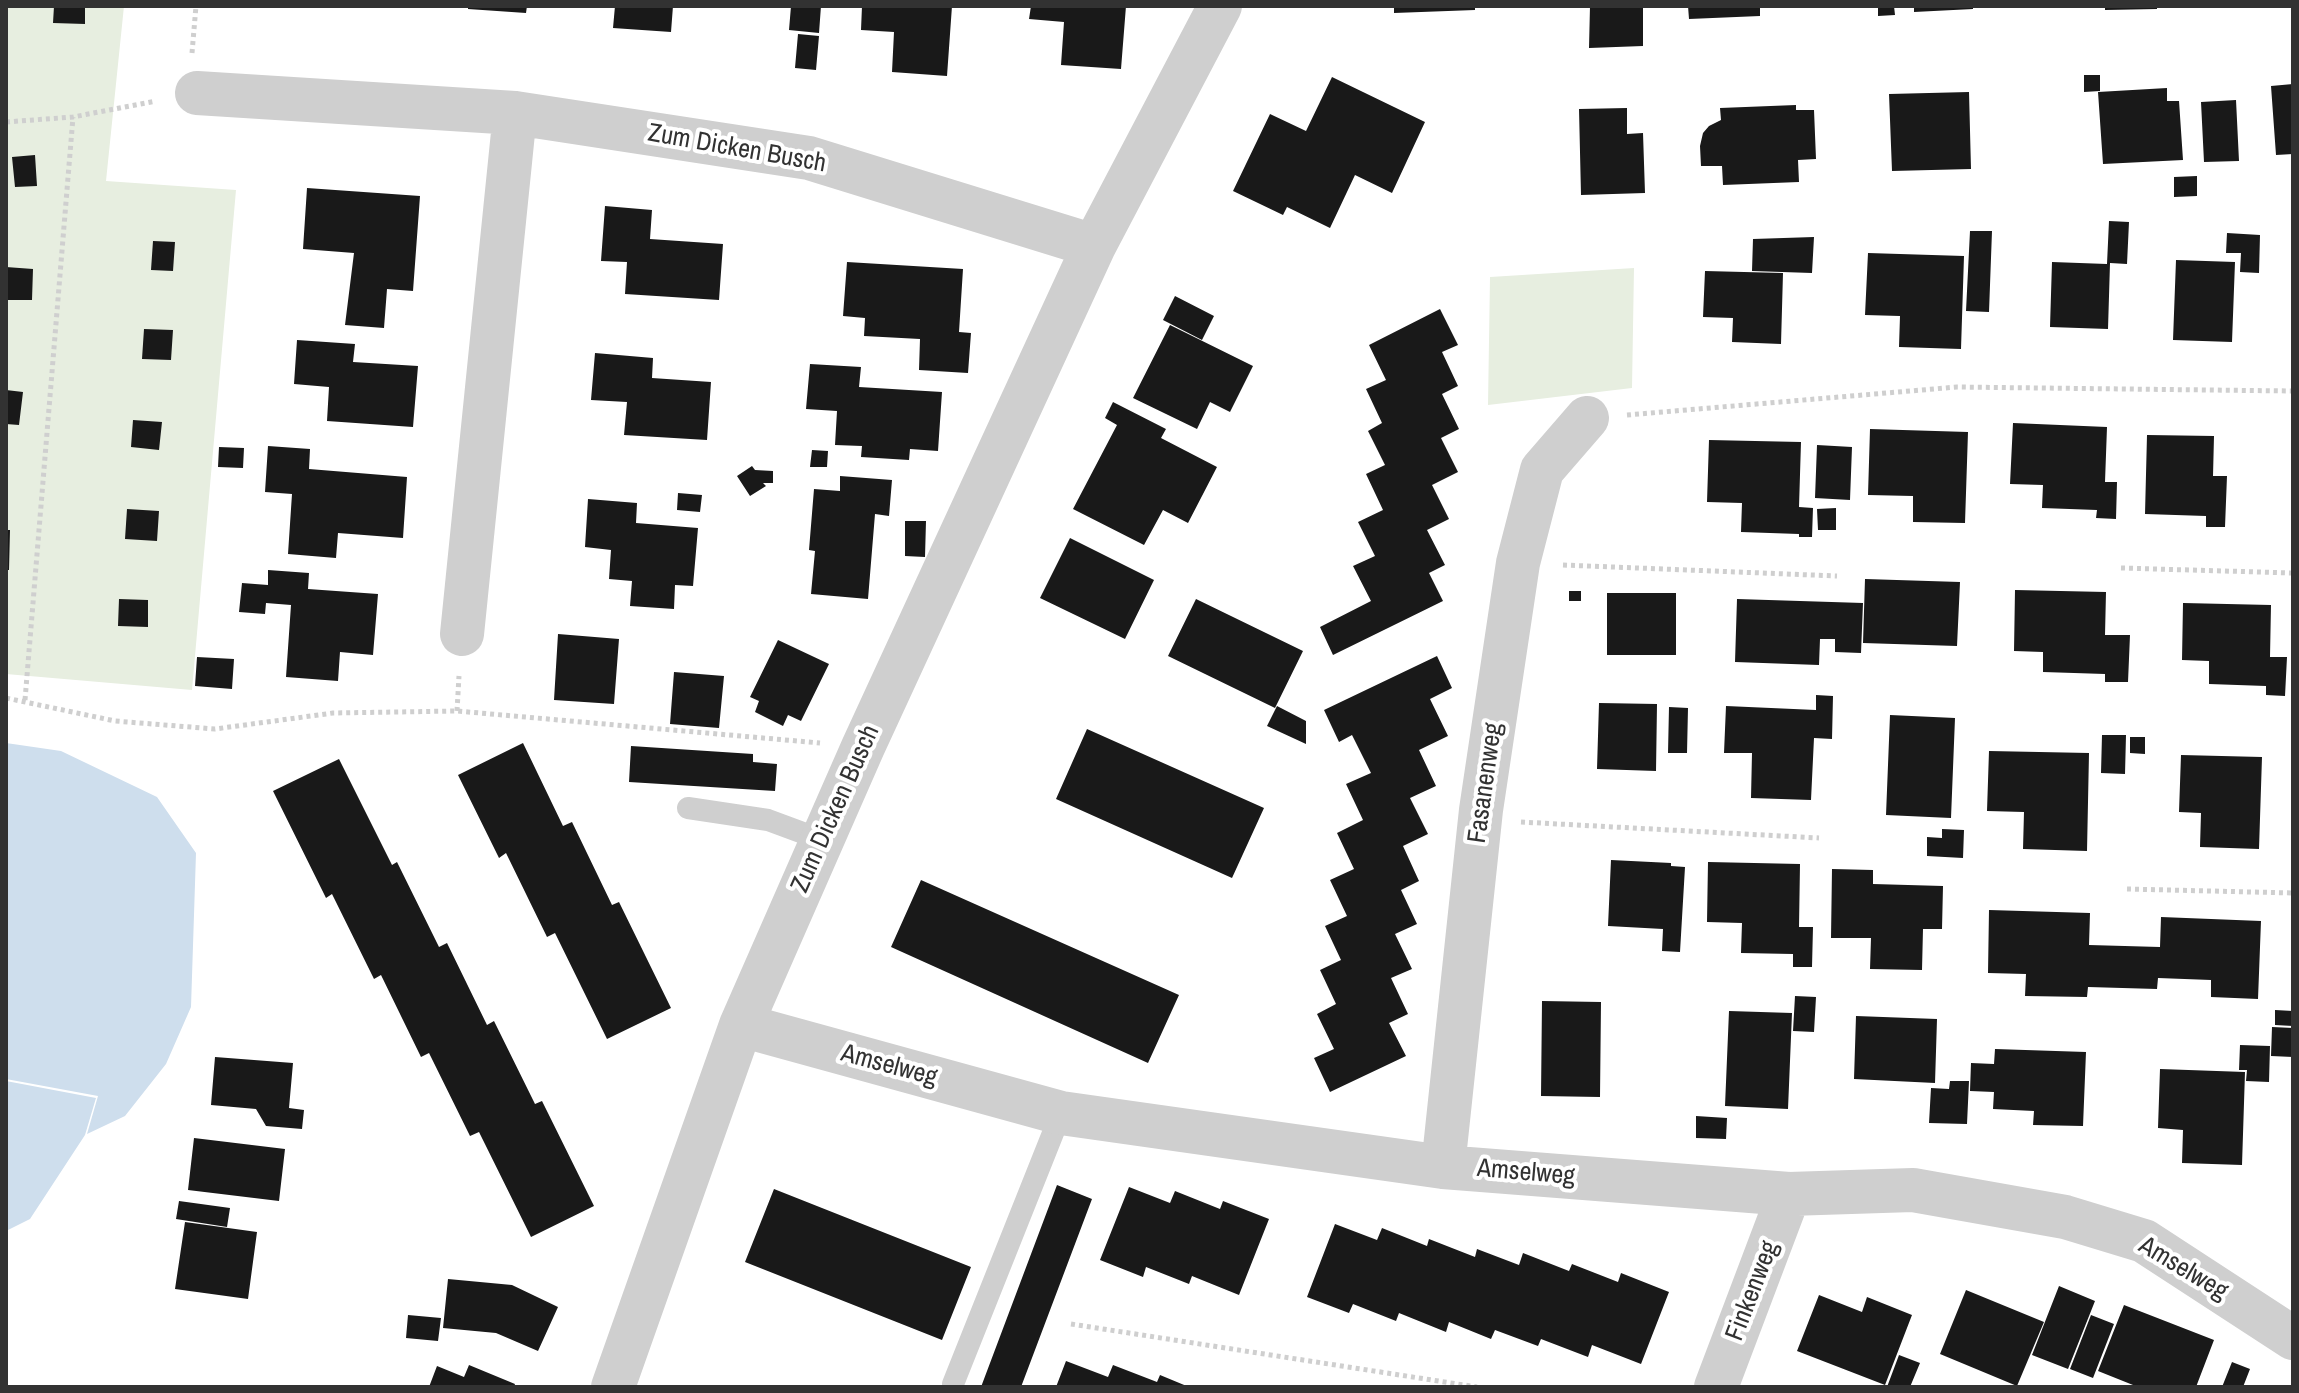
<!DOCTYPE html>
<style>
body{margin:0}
#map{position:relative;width:2299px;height:1393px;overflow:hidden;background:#fff;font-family:"Archivo Narrow",sans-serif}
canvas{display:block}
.frame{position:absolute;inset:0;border:8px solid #323232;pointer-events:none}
</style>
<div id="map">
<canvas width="2299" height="1393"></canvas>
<div class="frame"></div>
</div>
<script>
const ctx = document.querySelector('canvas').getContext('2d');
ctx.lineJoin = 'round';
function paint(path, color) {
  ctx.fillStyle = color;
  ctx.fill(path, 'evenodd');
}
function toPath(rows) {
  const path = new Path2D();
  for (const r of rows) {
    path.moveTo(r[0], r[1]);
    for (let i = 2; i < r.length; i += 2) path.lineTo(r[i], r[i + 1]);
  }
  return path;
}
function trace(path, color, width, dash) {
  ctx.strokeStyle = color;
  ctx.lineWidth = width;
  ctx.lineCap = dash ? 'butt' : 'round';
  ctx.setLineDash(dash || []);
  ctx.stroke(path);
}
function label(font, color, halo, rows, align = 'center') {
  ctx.font = font + ' "Archivo Narrow",sans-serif';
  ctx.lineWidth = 8;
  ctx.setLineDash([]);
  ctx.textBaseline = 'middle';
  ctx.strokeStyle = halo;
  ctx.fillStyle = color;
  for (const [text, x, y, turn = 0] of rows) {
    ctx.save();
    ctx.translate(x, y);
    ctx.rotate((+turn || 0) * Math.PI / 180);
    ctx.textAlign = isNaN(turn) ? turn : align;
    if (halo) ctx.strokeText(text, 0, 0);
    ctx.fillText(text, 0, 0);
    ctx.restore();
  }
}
const green = toPath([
 [6,6,124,6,106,181,236,190,192,690,6,674],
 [1634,268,1632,388,1488,405,1490,277]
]);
const water = toPath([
 [6,743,61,751,157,797,196,853,191,1007,166,1064,125,1116,87,1134,98,1096,6,1079],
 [6,1081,96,1098,85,1135,30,1219,6,1231]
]);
const building = toPath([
 [54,6,85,6,85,24,53,23],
 [468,6,527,6,526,13,468,9],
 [615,6,673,6,671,32,613,28],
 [791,6,821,6,819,33,789,30],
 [862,6,952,6,947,76,892,72,894,32,861,30],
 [1031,6,1126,6,1121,69,1061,65,1064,22,1029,19],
 [1394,6,1475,6,1475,10,1394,13],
 [1590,6,1643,6,1643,46,1589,48],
 [1688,6,1760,6,1760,16,1689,19],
 [1878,6,1894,6,1895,15,1878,16],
 [1914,6,1973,6,1973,9,1914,12],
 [2105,6,2157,6,2157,9,2105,10],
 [798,34,819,36,816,70,795,68],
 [2084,75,2100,75,2100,91,2084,92],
 [1332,77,1425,122,1392,193,1355,175,1330,228,1287,207,1283,215,1233,191,1270,114,1306,131],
 [2293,84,2293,154,2276,155,2271,86],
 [2167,88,2167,101,2179,101,2183,160,2103,164,2098,92],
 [1969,92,1971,169,1892,171,1889,94],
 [2236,100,2239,161,2204,162,2201,102],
 [1796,105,1796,110,1814,110,1816,159,1798,160,1799,182,1723,185,1722,166,1701,166,1700,146,1703,133,1709,126,1721,120,1720,108],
 [1627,108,1627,134,1643,133,1645,193,1581,195,1579,109],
 [35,155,37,186,15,187,12,157],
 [2197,176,2197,196,2174,197,2174,177],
 [307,188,420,196,413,291,387,289,384,328,345,325,354,253,303,249],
 [605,206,652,210,650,239,723,244,719,300,625,294,627,262,601,261],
 [2109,221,2129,222,2127,264,2110,263,2108,329,2050,327,2052,262,2107,264],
 [1970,231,1992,231,1989,312,1966,311],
 [2227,233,2260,235,2259,273,2240,272,2241,253,2226,253],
 [1814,237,1812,273,1752,271,1753,239],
 [153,241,175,242,173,271,151,270],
 [1868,253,1964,256,1961,349,1899,347,1900,316,1865,315],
 [2176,260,2235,262,2232,342,2173,340],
 [847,262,963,269,959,332,971,333,968,373,919,370,920,339,864,336,865,318,843,316],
 [6,267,33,269,32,300,6,300],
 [1705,271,1783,273,1781,344,1732,342,1733,318,1703,317],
 [1175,296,1214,316,1202,340,1163,320],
 [1440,309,1458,345,1442,352,1458,386,1442,394,1459,429,1441,438,1458,472,1432,485,1449,519,1427,530,1445,565,1429,573,1443,601,1333,655,1320,627,1371,601,1353,566,1375,556,1358,522,1383,510,1366,474,1385,465,1368,431,1382,423,1366,389,1386,380,1369,345],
 [1170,325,1253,366,1230,412,1210,402,1197,429,1133,398],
 [144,329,173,330,171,360,142,359],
 [297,340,355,344,353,362,418,366,413,427,327,421,329,387,294,384],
 [595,353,653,358,652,378,711,382,707,440,624,435,627,402,591,400],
 [810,364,861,367,859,387,942,392,938,451,910,449,909,460,861,457,862,446,835,445,837,411,806,409],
 [6,390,23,392,19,425,6,424],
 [1113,402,1166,429,1161,438,1217,467,1188,523,1163,510,1144,545,1073,509,1117,425,1105,418],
 [133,420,162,422,159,450,131,447],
 [2013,423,2107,427,2105,482,2117,482,2116,519,2096,518,2097,510,2042,508,2043,485,2010,484],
 [1870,429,1968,432,1965,523,1913,522,1913,496,1868,495],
 [2147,435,2214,436,2213,476,2227,476,2225,527,2206,527,2206,516,2145,514],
 [1709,440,1801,442,1799,507,1813,508,1812,537,1799,537,1799,534,1741,532,1742,503,1707,502],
 [1817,445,1852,447,1850,500,1815,498],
 [268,446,310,449,309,469,407,477,403,538,338,533,336,558,288,554,292,494,265,492],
 [219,447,244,448,243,468,218,467],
 [812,450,828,451,827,467,810,467],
 [752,466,755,470,773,471,773,483,763,483,766,486,750,496,737,476],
 [840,476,892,480,889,516,875,514,868,599,811,594,815,551,809,550,814,489,840,491],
 [678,493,702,495,700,512,677,510],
 [588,499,637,503,636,523,698,528,693,586,675,585,674,609,630,606,632,581,609,579,611,550,585,547],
 [1836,508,1836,530,1818,530,1817,509],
 [127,509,159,511,157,541,125,539],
 [905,521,926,521,925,557,905,556],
 [6,530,10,530,9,570,6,570],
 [1070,538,1154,580,1125,639,1040,598],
 [268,570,309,573,308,589,378,594,373,655,340,652,338,681,286,677,291,605,266,603,265,614,239,612,242,583,268,585],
 [1865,579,1960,582,1957,646,1863,643],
 [2015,590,2106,592,2105,635,2130,635,2128,682,2105,682,2105,674,2043,672,2043,652,2014,651],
 [1569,591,1581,591,1581,601,1569,601],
 [1607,593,1676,593,1676,655,1607,655],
 [119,599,148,600,148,627,118,626],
 [1196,599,1303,651,1275,708,1168,656],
 [1737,599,1863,603,1861,653,1835,652,1835,639,1820,639,1819,665,1735,662],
 [2183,603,2271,605,2270,657,2287,657,2285,696,2266,695,2266,686,2209,684,2209,661,2182,660],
 [558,634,619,639,614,704,554,700],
 [778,640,829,664,801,721,788,715,783,726,755,712,759,701,750,697],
 [1437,656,1452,688,1430,699,1448,736,1419,750,1436,786,1410,798,1428,834,1403,846,1419,881,1401,890,1417,924,1395,934,1412,969,1391,978,1408,1014,1389,1023,1406,1056,1330,1092,1314,1058,1334,1049,1317,1014,1336,1004,1320,970,1341,960,1325,926,1347,916,1330,880,1354,869,1337,833,1363,820,1346,784,1371,773,1352,735,1339,742,1324,710],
 [197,657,234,659,232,689,195,686],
 [674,672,724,676,719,728,670,724],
 [1816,695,1833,696,1832,739,1814,738,1811,800,1751,798,1752,753,1724,753,1726,706,1816,710],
 [1599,703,1657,704,1656,771,1597,769],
 [1277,706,1306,721,1306,744,1267,726],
 [1669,707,1688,708,1687,753,1668,753],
 [1890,715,1955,718,1951,818,1886,815],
 [1087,729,1264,808,1232,878,1056,799],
 [2102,735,2126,735,2125,774,2101,773],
 [2130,737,2145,737,2145,754,2130,753],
 [523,743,563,826,572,822,612,905,619,902,671,1008,607,1039,555,933,547,937,506,853,499,858,458,775],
 [631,746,753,754,753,762,777,764,775,791,629,782],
 [1989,751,2089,753,2087,851,2023,849,2024,812,1987,811],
 [2181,755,2262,757,2259,849,2200,847,2201,813,2179,812],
 [339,759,392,865,397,862,439,947,447,943,487,1025,494,1021,535,1104,542,1101,594,1206,531,1237,479,1132,470,1136,429,1053,421,1057,381,975,374,979,332,894,326,898,273,791],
 [1942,829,1964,830,1963,858,1927,856,1927,837,1942,838],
 [1611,860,1671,863,1671,866,1685,867,1680,952,1662,951,1663,929,1608,926],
 [1708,862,1800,864,1799,927,1813,927,1812,967,1793,967,1793,954,1741,953,1742,923,1707,922],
 [1832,869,1873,870,1873,884,1943,886,1942,929,1923,929,1922,970,1870,969,1871,938,1831,938],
 [921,880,1179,995,1148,1063,891,947],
 [1989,910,2090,913,2089,945,2160,947,2161,917,2261,921,2258,999,2211,997,2211,980,2158,978,2157,989,2088,987,2087,997,2025,996,2026,974,1988,973],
 [1795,996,1816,997,1814,1032,1793,1031],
 [1542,1001,1601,1002,1600,1097,1541,1096],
 [2275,1010,2293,1011,2293,1026,2275,1025],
 [1729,1011,1792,1013,1788,1109,1725,1106],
 [1856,1016,1937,1019,1935,1083,1854,1079],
 [2272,1027,2293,1028,2293,1057,2271,1056],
 [2240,1045,2270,1046,2269,1082,2246,1081,2247,1070,2239,1070],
 [1995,1049,2086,1052,2083,1126,2033,1125,2034,1111,1993,1109,1994,1092,1970,1091,1971,1063,1994,1064],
 [215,1057,293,1063,289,1108,304,1110,302,1129,266,1126,256,1109,211,1105],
 [2160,1069,2245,1072,2242,1165,2182,1163,2183,1130,2158,1128],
 [1950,1081,1969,1081,1967,1124,1929,1123,1931,1088,1949,1089],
 [1696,1116,1727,1118,1726,1139,1696,1138],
 [194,1138,285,1149,279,1201,188,1190],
 [1057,1185,1092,1199,1021,1387,981,1387],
 [1129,1187,1170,1203,1175,1191,1220,1209,1223,1201,1269,1219,1239,1295,1192,1276,1189,1284,1146,1267,1143,1277,1100,1260],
 [774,1189,971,1267,942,1340,745,1262],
 [179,1201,230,1208,227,1227,176,1219],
 [185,1222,257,1232,248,1299,175,1289],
 [1335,1224,1377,1240,1382,1228,1427,1246,1429,1239,1475,1257,1477,1249,1519,1265,1523,1253,1569,1271,1572,1264,1618,1282,1621,1273,1669,1292,1641,1364,1592,1345,1588,1357,1541,1339,1538,1346,1495,1330,1491,1339,1449,1322,1446,1332,1399,1313,1396,1321,1353,1304,1349,1313,1307,1297],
 [448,1279,512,1285,558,1307,538,1351,496,1333,443,1328],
 [2059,1286,2095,1301,2068,1369,2032,1355],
 [1966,1290,2044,1322,2017,1386,1940,1354],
 [1819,1295,1862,1312,1867,1297,1912,1315,1885,1385,1797,1351],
 [2124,1305,2214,1340,2196,1387,2138,1387,2098,1371],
 [408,1315,441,1318,438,1341,406,1338],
 [2091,1315,2114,1324,2093,1378,2070,1369],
 [1899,1355,1920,1363,1910,1387,1887,1387],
 [1066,1361,1108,1377,1113,1365,1157,1382,1160,1375,1189,1387,1056,1387],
 [2232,1362,2250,1369,2243,1387,2222,1387],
 [469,1365,515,1384,514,1387,429,1387,437,1366,464,1377]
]);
const path = toPath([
 [192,53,196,6],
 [6,122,73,117,156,101],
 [1627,415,1957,387,2293,391],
 [1563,565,1837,576],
 [2121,568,2293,573],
 [6,698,115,721,215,729,333,713,457,711,820,743],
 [25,700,73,117],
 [457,711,459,676],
 [1521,822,1819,838],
 [2127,889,2293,893],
 [1071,1324,1477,1387]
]);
const service = toPath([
 [688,808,768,820,822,840],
 [953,1384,1061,1113]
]);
const minor = toPath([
 [197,93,515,113,809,158,1094,246],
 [462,634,515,113],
 [741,1025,1061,1113,1443,1167,1789,1194,1913,1190,2065,1217,2144,1241,2293,1338],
 [1443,1167,1481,810,1518,563,1542,470,1587,418],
 [613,1387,741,1025,863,747,1094,246,1220,6],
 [1716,1387,1789,1194]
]);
const streetNames = [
 ["Zum Dicken Busch",737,149,10],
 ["Fasanenweg",1486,783,-82],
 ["Zum Dicken Busch",836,809,-66],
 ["Amselweg",889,1066,15],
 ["Amselweg",1526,1173,5],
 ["Amselweg",2183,1269,31],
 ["Finkenweg",1753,1291,-69]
];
paint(green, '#e7eee0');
paint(water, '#cedeed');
paint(building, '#191919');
trace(path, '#cfcfcf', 5, [4, 4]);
trace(service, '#cfcfcf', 22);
trace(minor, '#cfcfcf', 44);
label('26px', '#323232', '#fff', streetNames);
</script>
